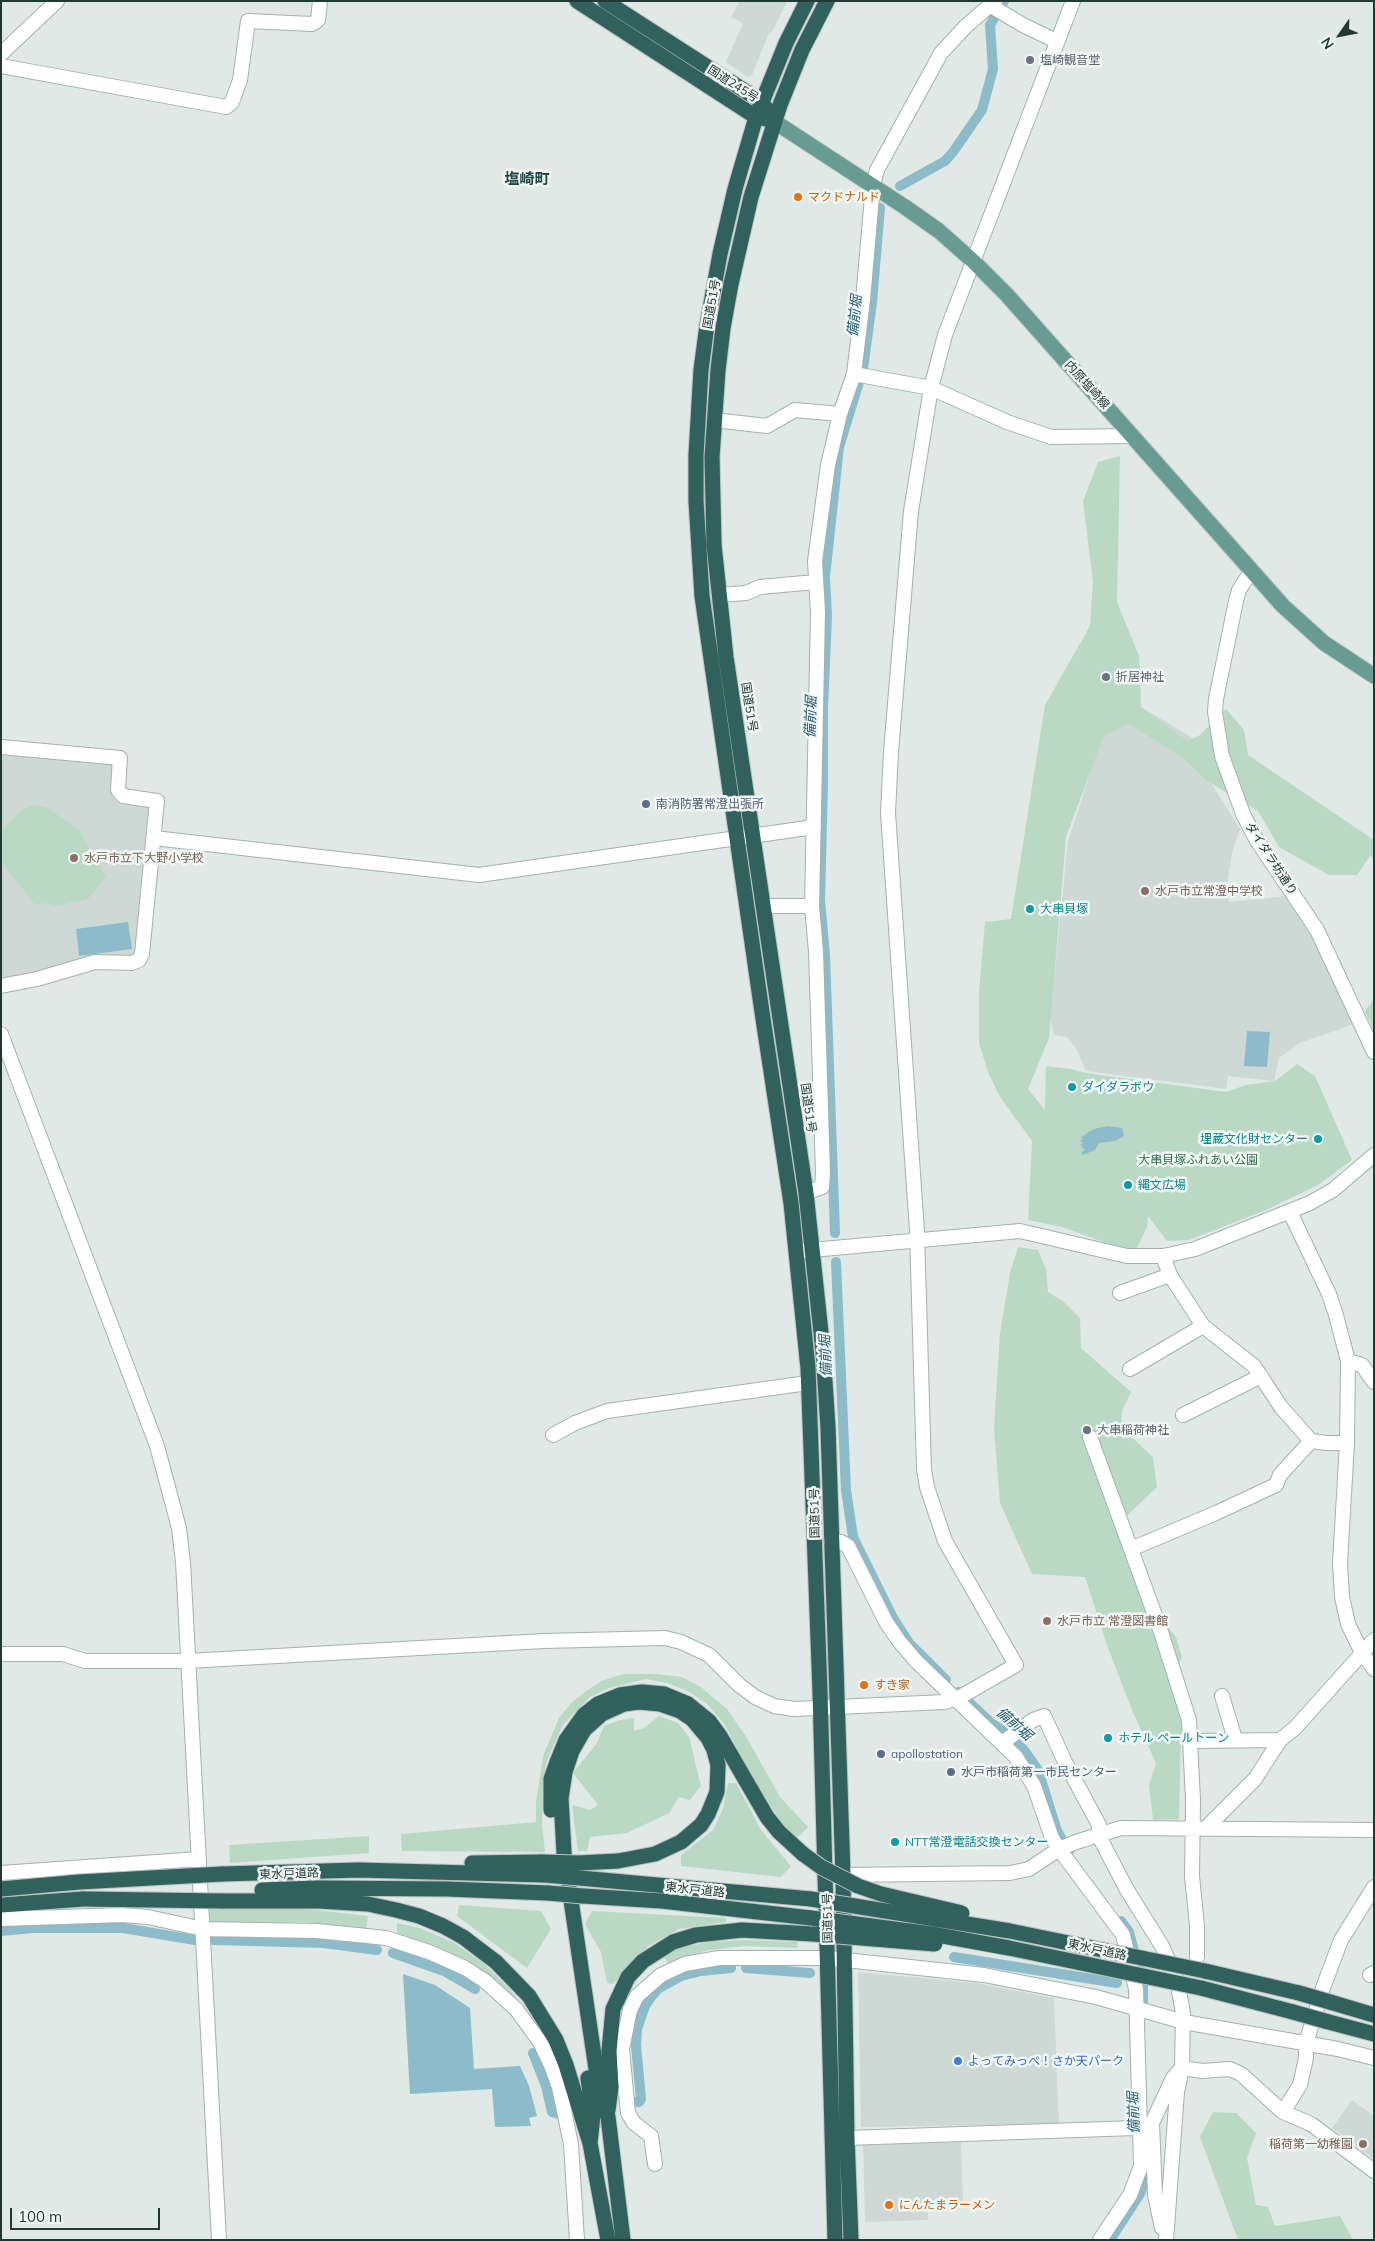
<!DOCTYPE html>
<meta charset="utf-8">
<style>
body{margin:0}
#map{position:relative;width:1375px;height:2241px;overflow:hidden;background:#e0e9e6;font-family:Mulish,sans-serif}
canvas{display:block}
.frame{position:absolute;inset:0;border:2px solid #223834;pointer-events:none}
.north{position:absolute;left:1315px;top:10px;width:50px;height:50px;-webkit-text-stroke:4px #f0f6f4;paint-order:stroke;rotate:237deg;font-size:14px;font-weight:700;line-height:20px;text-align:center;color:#223834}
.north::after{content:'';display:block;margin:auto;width:18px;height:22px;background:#223834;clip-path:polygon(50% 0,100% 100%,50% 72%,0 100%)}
.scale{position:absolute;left:10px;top:2208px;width:150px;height:22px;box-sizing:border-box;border:2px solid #223834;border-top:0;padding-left:6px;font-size:15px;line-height:18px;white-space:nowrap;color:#223834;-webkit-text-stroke:4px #f0f6f4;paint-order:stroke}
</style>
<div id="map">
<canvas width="1375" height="2241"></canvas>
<div class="frame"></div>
<div class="north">N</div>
<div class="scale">100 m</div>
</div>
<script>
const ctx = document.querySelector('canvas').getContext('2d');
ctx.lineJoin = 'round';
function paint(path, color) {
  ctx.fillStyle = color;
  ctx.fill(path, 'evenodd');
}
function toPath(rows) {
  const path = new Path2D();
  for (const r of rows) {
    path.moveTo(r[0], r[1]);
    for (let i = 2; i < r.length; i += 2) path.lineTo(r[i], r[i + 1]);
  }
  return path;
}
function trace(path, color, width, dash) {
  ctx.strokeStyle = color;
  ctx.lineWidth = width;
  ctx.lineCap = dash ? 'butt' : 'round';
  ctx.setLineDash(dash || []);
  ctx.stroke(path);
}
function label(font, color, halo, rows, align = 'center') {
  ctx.font = font + ' Mulish,"Noto Sans JP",sans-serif';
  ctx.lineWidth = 5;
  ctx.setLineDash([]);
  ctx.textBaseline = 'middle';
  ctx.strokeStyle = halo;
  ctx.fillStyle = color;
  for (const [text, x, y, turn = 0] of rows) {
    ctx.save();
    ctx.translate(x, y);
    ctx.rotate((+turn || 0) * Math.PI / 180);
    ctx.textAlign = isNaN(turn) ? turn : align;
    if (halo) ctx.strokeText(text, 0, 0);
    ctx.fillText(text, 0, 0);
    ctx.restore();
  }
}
const built = toPath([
 [740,1,787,1,772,32,769,33,752,75,748,77,726,62,743,23,731,17],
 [1128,699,1191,737,1208,778,1240,829,1232,853,1227,885,1229,902,1289,896,1302,915,1357,1023,1300,1043,1279,1058,1274,1081,1228,1076,1226,1089,1086,1071,1076,1048,1067,1037,1054,1035,1050,1018,1068,841,1099,746,1113,718],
 [1,750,114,761,114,793,151,805,138,955,9,979,1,979],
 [858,1972,976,1983,1054,1998,1059,2124,861,2127],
 [1352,2100,1374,2116,1374,2159,1332,2128],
 [961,2139,963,2206,928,2206,928,2220,865,2222,863,2142]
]);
const green = toPath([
 [1120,456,1117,602,1139,656,1141,707,1188,741,1200,735,1226,709,1244,730,1248,755,1374,840,1374,858,1370,856,1357,875,1329,875,1279,847,1258,811,1207,781,1182,757,1129,724,1104,736,1066,837,1049,1038,1028,1089,1045,1110,1046,1066,1071,1069,1086,1073,1226,1092,1246,1085,1275,1081,1297,1064,1315,1076,1352,1160,1318,1185,1266,1210,1189,1240,1167,1241,1148,1216,1147,1227,1136,1250,1109,1244,1062,1227,1028,1220,1032,1141,1000,1097,988,1072,979,1043,979,992,985,922,1011,919,1045,705,1090,626,1093,582,1083,501,1098,462],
 [34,805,48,808,79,830,106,877,88,899,57,906,47,903,35,905,1,861,1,834,11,820,24,809],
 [1374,999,1374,1032,1365,1011],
 [1018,1247,1038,1250,1046,1269,1048,1292,1064,1302,1080,1318,1081,1348,1131,1392,1122,1411,1121,1427,1153,1457,1157,1487,1116,1526,1141,1592,1176,1637,1182,1657,1170,1680,1196,1714,1181,1734,1179,1819,1153,1820,1149,1785,1156,1763,1132,1710,1108,1648,1085,1577,1032,1574,1000,1503,994,1429,1000,1333,1010,1273],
 [624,1674,657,1674,682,1677,701,1687,727,1709,747,1738,780,1797,808,1827,797,1838,784,1826,753,1779,725,1725,707,1704,688,1691,667,1683,646,1679,609,1688,590,1697,563,1725,547,1760,543,1779,542,1826,545,1852,402,1851,401,1834,536,1822,536,1802,543,1756,559,1718,572,1702,588,1690,601,1681],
 [659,1716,678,1723,689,1737,701,1786,690,1800,679,1797,669,1813,627,1833,590,1837,587,1851,578,1851,572,1805,590,1810,598,1805,573,1773,597,1743,604,1726,620,1720,634,1718,634,1731,644,1728],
 [728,1783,736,1783,761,1830,791,1866,781,1877,681,1866,681,1855,713,1830,723,1809],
 [369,1836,369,1853,230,1863,229,1845],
 [459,1905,541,1911,551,1929,527,1968,457,1916],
 [209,1909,307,1909,368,1916,366,1929,306,1922,211,1924],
 [592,1911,726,1918,726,1922,679,1929,648,1946,613,1984,607,1983,601,1952,585,1924],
 [397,1923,420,1928,454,1943,482,1962,508,1987,528,2013,526,2014,472,1965,441,1949,397,1935],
 [747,1940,798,1942,797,1948,744,1946,709,1950,683,1957,668,1965,664,1956,679,1948,709,1942],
 [1213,2112,1236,2113,1256,2133,1247,2158,1256,2205,1268,2207,1275,2226,1340,2216,1353,2240,1238,2240,1200,2137]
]);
const water = toPath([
 [128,922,132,949,79,956,76,929],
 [1247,1031,1270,1032,1267,1067,1244,1066],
 [1108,1126,1122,1128,1124,1136,1115,1141,1099,1143,1095,1150,1083,1155,1081,1153,1085,1149,1081,1148,1084,1146,1080,1146,1083,1143,1080,1141,1083,1139,1081,1137,1094,1129],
 [403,1974,435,1985,470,2008,474,2069,520,2066,529,2086,537,2116,529,2118,531,2126,495,2127,492,2089,410,2094]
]);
const canal = toPath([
 [900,186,945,161,953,152,982,110,993,69,990,25,1004,1],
 [835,1233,825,955,820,900,823,783,823,708,827,616,825,577,839,447,863,369,872,302,880,208],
 [836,1262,846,1490,853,1537,893,1618,909,1643,946,1680],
 [958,1692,991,1723,1006,1732,1023,1749,1038,1770,1057,1831,1069,1851],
 [1121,1921,1129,1932,1143,1984,1143,2002],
 [1,1931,33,1928,123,1928,195,1940],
 [214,1940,324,1943,377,1950],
 [393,1953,444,1971,475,1989],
 [954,1957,1117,1983],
 [746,1968,810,1973],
 [533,2053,546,2086,552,2112,559,2114],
 [635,2102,639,2102,641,2099,636,2045,637,2029,645,2006,651,1997,659,1988,681,1976,701,1971,731,1968],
 [1110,2240,1140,2194,1150,2162]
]);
const minor = toPath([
 [991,6,1023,25,1056,41],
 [1,54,57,1],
 [1,66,226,107,232,102,240,80,248,21,312,24,318,20,320,1],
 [854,374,931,388,1007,422,1051,437,1133,436],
 [714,420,767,426,795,410,840,414],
 [1252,570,1239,590,1236,601,1216,699,1215,712,1222,756,1243,814,1256,839,1317,930,1374,1052],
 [719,595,746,593,760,587,816,582],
 [1,747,120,758,118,790,123,796,157,801,142,954,139,960,132,963,95,962,37,979,1,986],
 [154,838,479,875,814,827],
 [764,906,812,906],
 [1,1034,157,1446,179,1528,183,1562,219,2240],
 [806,1193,822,1187,823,1172,816,952,812,906,818,612,815,561,828,465,840,414,854,374,863,300,873,185,877,170,941,53,966,26,995,1],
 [1290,1212,1329,1294,1336,1315,1348,1361,1347,1443,1340,1563,1342,1597,1348,1624,1362,1653,1374,1669],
 [801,1251,1020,1231,1127,1256,1163,1256,1195,1249,1310,1203,1333,1190,1374,1155],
 [1163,1256,1170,1275,1203,1326,1254,1366,1281,1407,1311,1441,1327,1443,1347,1443],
 [1120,1293,1170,1275],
 [1348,1361,1362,1365,1374,1382],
 [1130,1369,1203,1326],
 [1183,1415,1261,1376],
 [553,1435,575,1423,607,1411,808,1383],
 [1090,1437,1160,1629,1189,1720,1193,1800,1192,1876,1197,1926,1197,1957],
 [831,1541,841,1542,848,1546,886,1622,899,1641,916,1661,1016,1757,1034,1786,1052,1838,1059,1849,1123,1935,1136,1989,1141,2166,1130,2195,1100,2240],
 [1131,1549,1216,1513,1276,1485,1280,1475,1311,1441],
 [1,1654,63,1654,85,1661,188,1661,544,1641,665,1638,681,1642,709,1655,739,1685,755,1697,774,1706,794,1709,945,1702,960,1697,1016,1665,945,1541,927,1487,924,1470,917,1231,888,813,891,752,911,511,931,388,945,335,1073,1],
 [1222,1696,1235,1739],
 [1191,1741,1280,1740],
 [1002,1743,1033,1720,1044,1716,1065,1762,1099,1825,1099,1835,1102,1842,1127,1890,1162,1946,1177,1980,1183,2013,1182,2068,1177,2092,1166,2240],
 [1205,1829,1255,1779,1280,1740,1295,1728,1374,1640],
 [1,1873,199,1859],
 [843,1875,1010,1873,1029,1869,1059,1849,1076,1842,1121,1828,1374,1830],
 [1,1919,123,1915,148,1917,203,1929,317,1931,367,1936,386,1938,429,1952,465,1968,485,1981,516,2009,540,2042,551,2065,559,2087,571,2144,577,2240],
 [1370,1975,1374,1973],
 [1182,2068,1202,2071,1230,2069,1241,2074,1283,2112,1311,2124,1374,2171],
 [1283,2112,1300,2085,1306,2058,1306,2043,1324,1985,1341,1940,1374,1887],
 [847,2138,1135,2128,1152,2123],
 [655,2164,651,2136,634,2123,628,2113,622,2049,630,2010,637,1996,661,1975,685,1964,719,1958,827,1958,984,1975,1096,1997,1184,2022,1338,2049,1374,2058],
 [1162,2228,1155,2195,1152,2123,1173,2078,1178,2072]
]);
const major = toPath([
 [775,122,905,207,939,231,974,262,1007,295,1283,606,1324,643,1374,676]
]);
const highway = toPath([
 [577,1,756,117,766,119],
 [605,1,762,102,767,110],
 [807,1,786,43,756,117,735,189,720,254,707,325,701,370,696,455,696,501,702,596,762,1012,791,1203,808,1368,820,1692,835,2240],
 [827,1,802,50,780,105,751,197,731,284,723,328,718,370,712,457,714,545,726,657,806,1193,823,1351,828,1428,843,1875,847,2138,851,2240],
 [551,1810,551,1779,557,1762,566,1740,584,1715,598,1704,620,1695,642,1692,664,1694,688,1704,709,1721,720,1736,767,1817,779,1832,803,1854],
 [472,1863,542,1862],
 [578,1863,618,1861,655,1854,681,1842,701,1825,708,1814,717,1792,718,1765,714,1750,708,1738,692,1719,680,1711,660,1704,639,1702,624,1704,602,1714,584,1730,572,1751,565,1772,561,1798,564,1853,599,2089,608,2117,623,2240],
 [222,1874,358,1870,545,1875],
 [580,1878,811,1899],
 [262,1890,317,1888,447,1889,548,1893],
 [583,1896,662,1901,811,1918],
 [222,1901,319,1901,368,1904,396,1910,419,1916,443,1926,463,1937,496,1962,529,1996,556,2040,566,2065,590,2143,608,2240],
 [1,1905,83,1899],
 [1205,1971,1299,1993],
 [1201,1988,1293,2012],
 [1330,2002,1374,2015],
 [1325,2021,1374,2034],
 [588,2078,593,2115,590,2143],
 [608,2110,611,2087,609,2051,613,2009,628,1977,643,1961,673,1942,696,1935,742,1930,813,1934]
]);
const highwayBridge = toPath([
 [803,1854,821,1867,858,1886,881,1894,962,1913],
 [542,1862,578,1863],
 [545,1875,580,1878],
 [1,1889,79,1882,222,1874],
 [548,1893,583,1896],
 [83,1899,222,1901],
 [811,1899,1010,1931,1205,1971],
 [811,1918,932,1934,1009,1948,1201,1988],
 [813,1934,935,1944],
 [1299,1993,1330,2002],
 [1293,2012,1325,2021]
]);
const markers = [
 [1030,60,5,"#6b7280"],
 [798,197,5,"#e8710a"],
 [1106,677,5,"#6b7280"],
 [646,804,5,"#5c6f8a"],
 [74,858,5,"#8d6e63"],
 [1145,891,5,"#8d6e63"],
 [1030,909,5,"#0f9aa8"],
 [1072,1087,5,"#0f9aa8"],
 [1318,1139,5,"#0f9aa8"],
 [1128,1185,5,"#0f9aa8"],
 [1087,1430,5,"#6b7280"],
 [1047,1621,5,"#8d6e63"],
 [864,1685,5,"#e8710a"],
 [1108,1738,5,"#0f9aa8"],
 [881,1754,5,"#5c6f8a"],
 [951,1772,5,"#5c6f8a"],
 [895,1842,5,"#0f9aa8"],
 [958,2061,5,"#3f7fe0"],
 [1363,2144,5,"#8d6e63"],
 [889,2205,5,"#e8710a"]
];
const worshipNames = [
 ["塩崎観音堂",1040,60],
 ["折居神社",1116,677],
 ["大串稲荷神社",1097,1430]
];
const streetNames = [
 ["国道245号",733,84,32],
 ["国道51号",712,304,-80],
 ["内原塩崎線",1087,385,48],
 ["国道51号",749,707,81],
 ["ダイダラ坊通り",1271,859,57],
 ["国道51号",808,1108,82],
 ["国道51号",815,1513,-91],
 ["東水戸道路",289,1874,-2],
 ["東水戸道路",695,1890,6],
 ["国道51号",828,1918,-91],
 ["東水戸道路",1097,1950,12]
];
const foodNames = [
 ["マクドナルド",808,197],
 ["すき家",874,1685],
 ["にんたまラーメン",899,2205]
];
const serviceNames = [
 ["南消防署常澄出張所",656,804],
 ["apollostation",891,1754],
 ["水戸市稲荷第一市民センター",961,1772]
];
const educationNames = [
 ["水戸市立下大野小学校",84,858],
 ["水戸市立常澄中学校",1155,891],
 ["水戸市立 常澄図書館",1057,1621],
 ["稲荷第一幼稚園",1353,2144,"right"]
];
const cultureNames = [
 ["大串貝塚",1040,909],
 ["ダイダラボウ",1082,1087],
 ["埋蔵文化財センター",1308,1139,"right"],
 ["縄文広場",1138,1185],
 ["ホテル ペールトーン",1118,1738],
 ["NTT常澄電話交換センター",905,1842]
];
const parkNames = [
 ["大串貝塚ふれあい公園",1198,1160]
];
const shopNames = [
 ["よってみっぺ！さか天パーク",968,2061]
];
const waterNames = [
 ["備前堀",855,316,-84],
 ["備前堀",811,717,-88],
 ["備前堀",826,1356,-92],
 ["備前堀",1014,1724,41],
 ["備前堀",1134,2113,-92]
];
const quarterNames = [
 ["塩崎町",527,179]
];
paint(built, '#ced9d5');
paint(green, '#bad9c5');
paint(water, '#8cbbca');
trace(canal, '#8cbbca', 10);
trace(minor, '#a3b0ad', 16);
trace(major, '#bdc3c2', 17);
trace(highway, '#bdc3c2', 17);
trace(minor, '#fff', 14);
trace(major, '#689b92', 15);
trace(highway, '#31615c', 15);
trace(highwayBridge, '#bdc3c2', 17, []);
trace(highwayBridge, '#31615c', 15);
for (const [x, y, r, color] of markers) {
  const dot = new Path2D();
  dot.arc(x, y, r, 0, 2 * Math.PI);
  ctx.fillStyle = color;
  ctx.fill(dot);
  trace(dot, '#f0f6f4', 2);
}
label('12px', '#5b616d', '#f0f6f4', worshipNames, 'left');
label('12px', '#223834', '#f0f6f4', streetNames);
label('12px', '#c56008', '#f0f6f4', foodNames, 'left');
label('12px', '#4e5e75', '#f0f6f4', serviceNames, 'left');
label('12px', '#785e54', '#f0f6f4', educationNames, 'left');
label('12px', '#0d838f', '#f0f6f4', cultureNames, 'left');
label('12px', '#306b4c', '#f0f6f4', parkNames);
label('12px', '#366cbe', '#f0f6f4', shopNames, 'left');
label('italic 14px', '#225a6e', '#f0f6f4', waterNames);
label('bold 15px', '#204842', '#f0f6f4', quarterNames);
</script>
